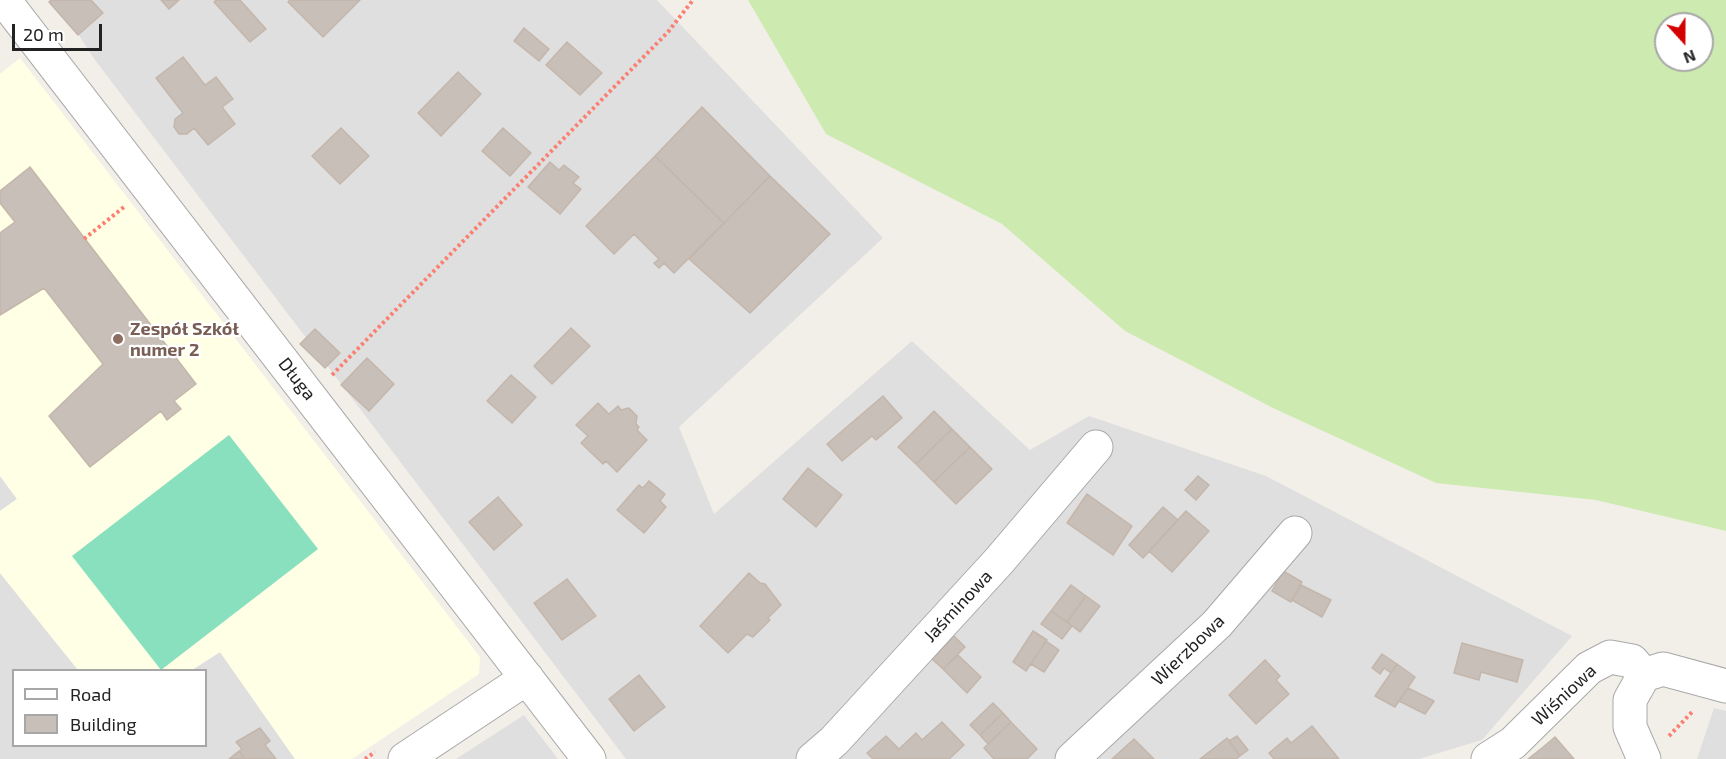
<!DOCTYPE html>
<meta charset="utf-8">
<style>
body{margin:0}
#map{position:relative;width:1726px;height:759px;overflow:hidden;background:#f2efe9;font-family:"Exo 2",sans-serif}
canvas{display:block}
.legend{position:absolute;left:12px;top:669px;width:195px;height:78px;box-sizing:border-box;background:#fff;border:2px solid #a7a7a7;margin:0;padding:8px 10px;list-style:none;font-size:18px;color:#222}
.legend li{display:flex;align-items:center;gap:12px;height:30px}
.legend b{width:30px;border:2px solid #a7a7a7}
.north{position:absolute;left:1654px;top:12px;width:60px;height:60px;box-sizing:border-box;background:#fff;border:2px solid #a7a7a7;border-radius:50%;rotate:159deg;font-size:16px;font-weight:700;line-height:24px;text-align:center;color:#222}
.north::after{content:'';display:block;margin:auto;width:21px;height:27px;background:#d40000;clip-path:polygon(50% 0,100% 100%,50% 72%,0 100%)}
.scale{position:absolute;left:12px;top:24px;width:90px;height:27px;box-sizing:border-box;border:3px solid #222;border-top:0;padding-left:8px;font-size:18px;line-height:21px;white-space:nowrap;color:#222;-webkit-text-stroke:4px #fff;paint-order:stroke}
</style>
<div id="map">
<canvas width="1726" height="759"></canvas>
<ul class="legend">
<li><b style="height:8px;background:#fff"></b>Road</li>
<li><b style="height:16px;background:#c7bfb8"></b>Building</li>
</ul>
<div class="north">N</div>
<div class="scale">20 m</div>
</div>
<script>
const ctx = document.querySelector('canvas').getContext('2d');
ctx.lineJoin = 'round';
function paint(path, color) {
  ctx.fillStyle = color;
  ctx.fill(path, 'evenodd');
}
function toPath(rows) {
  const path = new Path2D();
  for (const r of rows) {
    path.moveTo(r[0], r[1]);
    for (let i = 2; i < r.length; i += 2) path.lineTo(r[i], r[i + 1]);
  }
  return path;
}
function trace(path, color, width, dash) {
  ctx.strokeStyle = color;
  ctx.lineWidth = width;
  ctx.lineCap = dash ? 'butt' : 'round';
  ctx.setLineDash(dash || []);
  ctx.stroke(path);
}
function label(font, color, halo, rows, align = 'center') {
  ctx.font = font + ' "Exo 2",sans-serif';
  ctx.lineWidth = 4.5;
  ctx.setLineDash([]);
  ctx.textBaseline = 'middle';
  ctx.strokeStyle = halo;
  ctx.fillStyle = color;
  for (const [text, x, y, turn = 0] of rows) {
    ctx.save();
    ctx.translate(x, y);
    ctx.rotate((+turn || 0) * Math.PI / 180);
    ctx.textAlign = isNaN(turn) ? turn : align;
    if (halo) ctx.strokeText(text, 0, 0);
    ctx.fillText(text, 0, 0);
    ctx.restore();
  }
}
const residential = toPath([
 [56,0,657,0,883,238,679,427,714,514,912,341,1030,450,1089,416,1266,476,1572,636,1482,740,1419,759,626,759,95,60],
 [0,476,17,499,0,511],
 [0,573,78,670,14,670,14,746,206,746,206,670,192,670,220,652,295,759,0,759],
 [1714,708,1726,711,1726,759,1697,759],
 [524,715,558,759,456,759]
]);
const education = toPath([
 [20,58,480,657,479,674,352,759,295,759,220,652,192,670,78,670,0,573,0,511,17,499,0,476,0,74]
]);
const grass = toPath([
 [748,0,1726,0,1726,531,1596,500,1436,483,1273,408,1125,331,1002,224,826,134],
 [1666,24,1702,24,1702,60,1666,60]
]);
const pitch = toPath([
 [229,435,318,549,161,670,72,556]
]);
const building = toPath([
 [51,0,91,0,103,13,78,35,49,2,51,0],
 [161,0,179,0,169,9,161,0],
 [216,0,240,0,266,29,250,42,214,2,216,0],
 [290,0,360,0,323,37,288,2,290,0],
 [524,28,549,49,539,61,514,41,524,28],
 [567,42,602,73,580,95,546,65,567,42],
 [183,57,205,85,216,77,233,99,222,107,235,124,208,145,194,128,187,134,179,134,174,127,175,119,183,113,156,78,183,57],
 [458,72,481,94,441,136,418,113,458,72],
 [702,107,770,176,724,223,655,156,702,107],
 [341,128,369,156,340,184,312,156,341,128],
 [503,128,531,153,510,176,482,151,503,128],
 [655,156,724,223,674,273,664,263,659,268,654,263,659,259,634,234,614,254,586,226,655,156],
 [550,162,559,170,564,165,579,177,573,183,581,189,560,214,528,187,550,162],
 [30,167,196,384,174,401,181,409,167,420,161,411,90,467,49,416,103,364,44,288,0,315,0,233,15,222,0,203,0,191,30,167],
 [770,176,830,234,750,313,689,259,770,176],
 [571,328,590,346,552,384,534,366,571,328],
 [315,329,340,353,325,368,300,344,315,329],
 [367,358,394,384,369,411,341,385,367,358],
 [511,375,536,397,512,423,487,401,511,375],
 [883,396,902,418,876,440,872,436,842,461,827,444,883,396],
 [598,403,609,414,618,406,621,410,629,408,637,416,636,424,639,427,637,430,647,440,617,472,606,461,603,464,581,443,588,436,576,425,598,403],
 [934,411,952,429,916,464,898,447,934,411],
 [952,429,970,447,934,482,916,464,952,429],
 [970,447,992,469,956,504,934,482,970,447],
 [808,468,842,495,816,527,783,499,808,468],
 [1198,476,1209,485,1196,500,1185,490,1198,476],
 [649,481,665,494,660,501,666,507,644,533,617,510,639,485,643,488,649,481],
 [1087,494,1132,526,1113,555,1067,523,1087,494],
 [498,497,522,525,494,550,469,522,498,497],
 [1163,507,1178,520,1143,558,1129,545,1163,507],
 [1186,511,1209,531,1172,572,1149,551,1186,511],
 [1283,571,1302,582,1291,602,1272,591,1283,571],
 [749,573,760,583,765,584,781,605,768,618,770,620,753,637,747,634,728,653,700,626,749,573],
 [567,579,596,616,562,640,534,603,567,579],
 [1071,585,1086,596,1067,622,1051,611,1071,585],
 [1301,585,1331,600,1322,617,1292,600,1301,585],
 [1086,596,1100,606,1080,632,1067,622,1086,596],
 [1051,611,1072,626,1062,639,1041,624,1051,611],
 [1033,631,1047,640,1026,671,1013,662,1033,631],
 [954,636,965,647,943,669,932,659,954,636],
 [1046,641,1059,650,1044,672,1031,664,1046,641],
 [1462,643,1523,660,1517,682,1481,672,1479,680,1454,673,1462,643],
 [1382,654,1397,664,1391,673,1384,668,1380,674,1372,668,1382,654],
 [958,655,981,677,967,693,943,669,958,655],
 [1265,660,1280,676,1276,680,1289,694,1256,724,1229,695,1265,660],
 [1397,664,1415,677,1395,707,1375,696,1397,664],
 [639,675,665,707,634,731,609,699,639,675],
 [1408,688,1434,701,1425,714,1399,701,1408,688],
 [993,703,1003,713,980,735,970,725,993,703],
 [1003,713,1011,722,988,744,980,735,1003,713],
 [942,722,964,745,949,759,873,759,867,753,886,736,899,749,916,733,922,740,942,722],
 [1011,722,1037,749,1027,759,994,759,984,748,1011,722],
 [1312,726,1339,759,1274,759,1269,753,1287,738,1291,743,1312,726],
 [260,728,270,741,265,745,276,759,245,759,239,751,242,749,236,742,260,728],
 [1237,736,1248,750,1240,756,1229,741,1237,736],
 [1555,737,1574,759,1528,759,1542,748,1555,737],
 [1227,738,1240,756,1236,759,1200,759,1227,738],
 [1134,739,1154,759,1112,759,1134,739],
 [239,751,245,759,229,759,239,751]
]);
const path = toPath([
 [84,239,124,207],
 [332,375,668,32,693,0],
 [1669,736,1693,711],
 [365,759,375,752]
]);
const minor = toPath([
 [4,0,589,759],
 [405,759,527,678],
 [813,759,834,741,999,561,1096,447],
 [1072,759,1217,624,1295,533],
 [1488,759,1513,743,1589,668,1610,657,1632,661,1644,675],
 [1644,759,1630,727,1630,700,1644,675,1663,669,1726,686]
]);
const markers = [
 [118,339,6,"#8d6e63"]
];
const educationNames = [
 ["Zespół Szkół",130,329],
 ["numer 2",130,350]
];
const streetNames = [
 ["Długa",297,379,52],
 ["Jaśminowa",958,606,-47],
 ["Wierzbowa",1188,650,-44],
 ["Wiśniowa",1564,695,-43]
];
paint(residential, '#e0dfdf');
paint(education, '#ffffe5');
paint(grass, '#cdebb0');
paint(pitch, '#88e0be');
paint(building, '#c7bfb8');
trace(building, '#c4b6ab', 1.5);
trace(minor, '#a9a9a9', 35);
trace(path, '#fa8072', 4, [3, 3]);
trace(minor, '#fff', 33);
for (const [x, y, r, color] of markers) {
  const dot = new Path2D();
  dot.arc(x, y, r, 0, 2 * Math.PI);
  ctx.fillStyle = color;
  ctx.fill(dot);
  trace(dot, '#fff', 2);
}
label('bold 18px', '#785e54', '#fff', educationNames, 'left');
label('18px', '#222', '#fff', streetNames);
</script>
